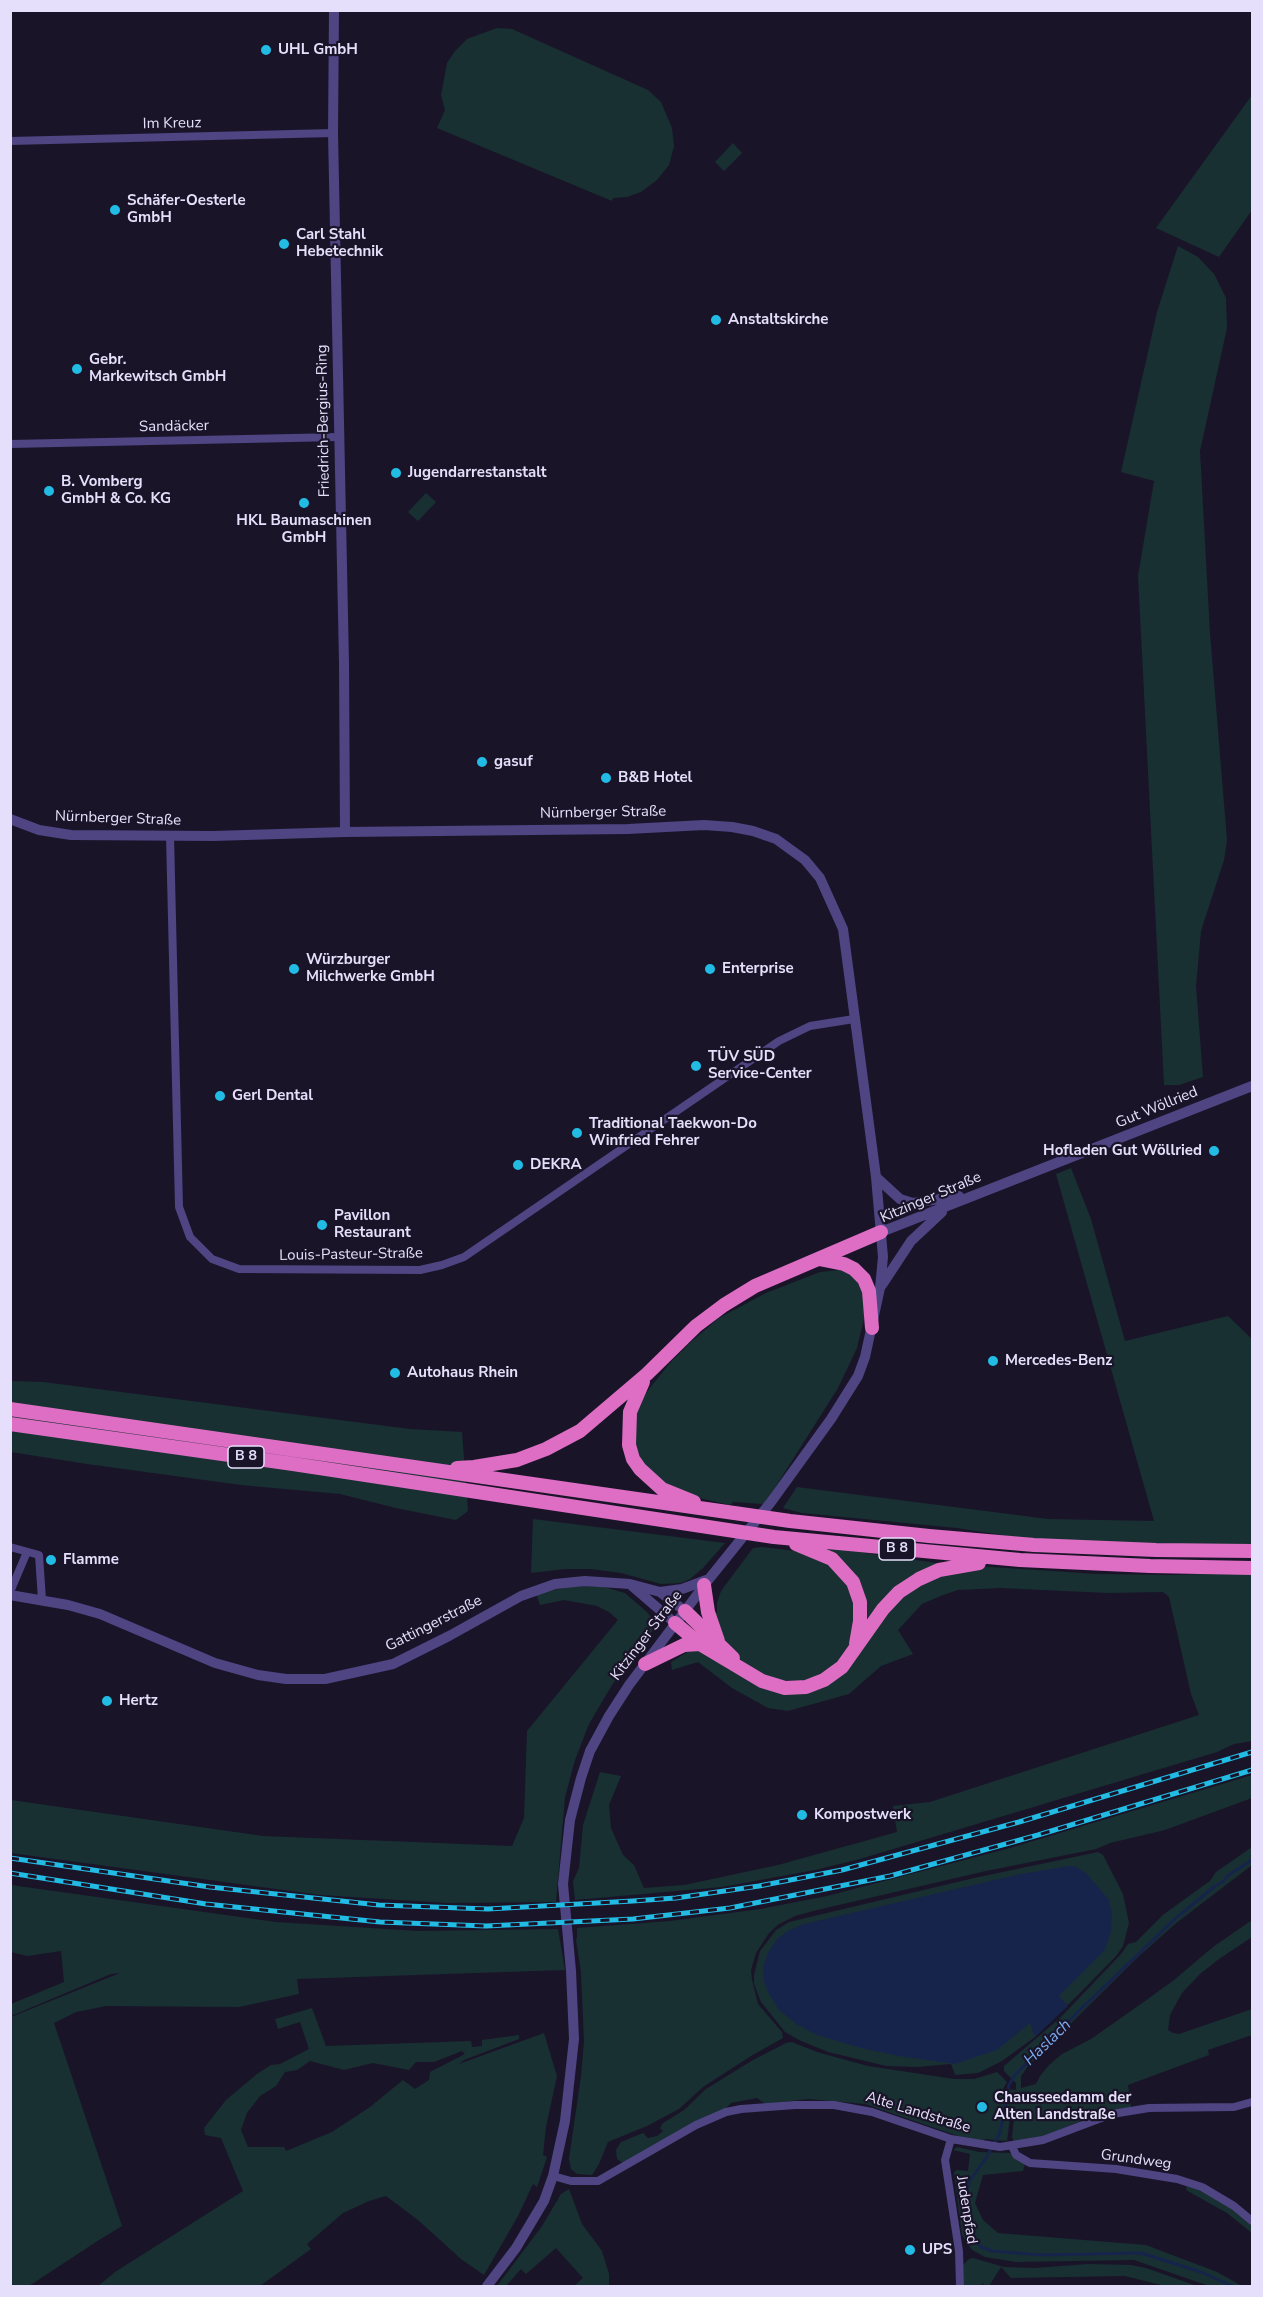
<!DOCTYPE html>
<meta charset="utf-8">
<style>
body{margin:0}
#map{position:relative;width:1263px;height:2297px;overflow:hidden;background:#1a1429;font-family:"Nunito Sans",sans-serif}
canvas{display:block}
.frame{position:absolute;inset:0;border:12px solid #e6dffb;pointer-events:none}
</style>
<div id="map">
<canvas width="1263" height="2297"></canvas>
<div class="frame"></div>
</div>
<script>
const ctx = document.querySelector('canvas').getContext('2d');
ctx.lineJoin = 'round';
function paint(path, color) {
  ctx.fillStyle = color;
  ctx.fill(path, 'evenodd');
}
function toPath(rows) {
  const path = new Path2D();
  for (const r of rows) {
    path.moveTo(r[0], r[1]);
    for (let i = 2; i < r.length; i += 2) path.lineTo(r[i], r[i + 1]);
  }
  return path;
}
function trace(path, color, width, dash) {
  ctx.strokeStyle = color;
  ctx.lineWidth = width;
  ctx.lineCap = dash ? 'butt' : 'round';
  ctx.setLineDash(dash || []);
  ctx.stroke(path);
}
function label(font, color, halo, rows, align = 'center') {
  ctx.font = font + ' "Nunito Sans",sans-serif';
  ctx.lineWidth = 4.5;
  ctx.setLineDash([]);
  ctx.textBaseline = 'middle';
  ctx.strokeStyle = halo;
  ctx.fillStyle = color;
  for (const [text, x, y, turn = 0] of rows) {
    ctx.save();
    ctx.translate(x, y);
    ctx.rotate((+turn || 0) * Math.PI / 180);
    ctx.textAlign = isNaN(turn) ? turn : align;
    if (halo) ctx.strokeText(text, 0, 0);
    ctx.fillText(text, 0, 0);
    ctx.restore();
  }
}
const green = toPath([
 [497,28,512,29,648,90,661,102,672,128,674,146,669,165,657,180,641,192,627,197,613,198,612,201,437,128,445,110,441,95,447,63,455,51,467,39],
 [1252,95,1252,210,1219,257,1156,228],
 [733,143,742,153,724,171,715,162],
 [1178,246,1198,257,1214,274,1226,298,1227,328,1200,451,1210,633,1227,840,1224,860,1201,931,1196,986,1203,1077,1179,1085,1164,1085,1138,576,1154,481,1121,472,1157,312],
 [426,493,436,502,418,521,408,512],
 [1071,1168,1091,1219,1125,1341,1228,1316,1252,1339,1252,1546,1040,1541,957,1528,802,1513,783,1508,797,1487,1048,1519,1154,1521,1056,1174],
 [839,1270,847,1271,860,1281,866,1311,857,1348,838,1388,766,1502,762,1504,733,1502,730,1505,677,1493,639,1462,632,1426,642,1398,669,1364,692,1341,719,1318,766,1293,820,1272],
 [10,1381,43,1382,410,1429,462,1432,468,1511,456,1520,396,1508,340,1494,241,1485,87,1464,11,1452],
 [533,1519,725,1543,703,1568,690,1579,681,1583,661,1584,621,1573,591,1569,565,1569,531,1573],
 [817,1546,944,1564,916,1576,860,1638,861,1602],
 [762,1547,795,1551,819,1558,841,1574,853,1596,855,1629,849,1645,836,1664,815,1677,803,1681,773,1680,746,1666,720,1634,712,1614,717,1612,717,1603,721,1591,753,1548],
 [976,1566,1096,1574,1173,1575,1252,1572,1252,1741,1234,1744,1217,1752,860,1859,815,1870,722,1887,575,1900,573,1881,579,1868,583,1825,600,1772,621,1776,609,1805,611,1828,623,1855,634,1865,644,1888,684,1885,778,1865,897,1832,893,1806,930,1802,1199,1715,1191,1694,1169,1597,1163,1592,1108,1593,1000,1588,958,1590,943,1595,922,1604,898,1630,913,1654,881,1666,849,1694,788,1711,768,1708,732,1688,698,1662,672,1670,671,1662,686,1653,686,1650,700,1650,760,1687,825,1686,886,1611,917,1583],
 [585,1584,604,1587,625,1593,648,1613,653,1620,654,1628,612,1685,589,1724,575,1760,565,1797,556,1902,447,1903,320,1895,11,1853,11,1800,263,1836,512,1846,524,1818,527,1731,618,1620,609,1612,597,1606,564,1600,540,1605,536,1593],
 [1252,1775,1252,1798,1165,1830,1110,1843,1096,1849,986,1871,817,1910,795,1916,779,1924,769,1933,756,1953,751,1970,752,1980,758,2004,782,2032,783,2038,751,2056,703,2087,679,2109,647,2126,608,2142,599,2164,592,2175,577,2174,571,2169,569,2159,581,2076,584,2042,581,1972,576,1940,577,1938,577,1928,670,1921,760,1909,827,1896,1010,1848],
 [1252,1847,1252,1865,1175,1924,1137,1958,1029,2065,1021,2076,1021,2088,1036,2084,1040,2076,1049,2065,1062,2054,1091,2039,1145,2001,1174,1980,1213,1947,1252,1920,1252,1937,1219,1959,1200,1974,1182,1993,1170,2015,1168,2030,1173,2033,1179,2034,1252,2009,1252,2035,1208,2050,1209,2055,1128,2085,1131,2107,1091,2117,1036,2139,1014,2142,1012,2137,1015,2110,1011,2111,1007,2141,985,2139,983,2142,961,2137,865,2104,808,2099,765,2104,757,2098,731,2103,723,2111,624,2164,617,2159,616,2150,621,2142,643,2133,648,2138,657,2136,663,2131,660,2128,663,2123,684,2110,706,2089,753,2060,786,2043,792,2042,817,2052,868,2066,954,2079,974,2079,997,2072,1007,2082,1003,2089,1016,2090,1016,2083,1004,2071,1004,2066,1060,2018,1121,1954,1128,1944,1136,1942,1164,1914,1210,1881,1216,1872],
 [1098,1852,1103,1855,1123,1894,1129,1923,1123,1946,1117,1955,1078,1995,1035,2037,1002,2061,978,2073,955,2075,951,2064,917,2067,886,2066,828,2052,799,2040,785,2032,761,2002,754,1984,754,1975,760,1951,776,1930,789,1922,974,1878],
 [11,1885,276,1922,418,1931,558,1929,565,1970,297,1979,299,1994,239,2007,106,2006,76,2012,54,2023,122,2226,99,2240,29,2286,11,2286,11,2017,120,1973,111,1974,11,2016,11,2004,64,1982,61,1951,27,1956,11,1952],
 [312,2008,326,2046,471,2041,472,2047,482,2046,482,2040,519,2035,519,2039,464,2060,459,2064,544,2033,557,2076,546,2127,543,2155,547,2157,537,2187,533,2184,518,2216,484,2275,461,2259,418,2220,386,2196,369,2201,343,2213,307,2244,311,2249,260,2286,98,2286,115,2272,243,2191,221,2138,205,2135,204,2128,226,2100,257,2074,271,2065,280,2064,309,2049,300,2022,278,2029,275,2019],
 [462,2051,465,2054,430,2072,429,2080,415,2089,403,2080,370,2107,332,2132,286,2151,284,2147,248,2147,241,2130,247,2113,260,2096,276,2086,285,2072,297,2070,310,2061,344,2070,373,2063,409,2070,416,2062,434,2062],
 [957,2147,979,2152,1010,2153,1025,2164,1023,2171,983,2175,975,2203,983,2220,998,2233,1146,2245,1217,2272,1242,2286,1209,2286,1134,2260,1016,2262,985,2257,972,2250,962,2235,954,2172,957,2170,968,2171,970,2154,953,2150],
 [1187,2185,1204,2191,1235,2210,1252,2224,1252,2233,1227,2213,1186,2190],
 [569,2189,582,2224,602,2251,609,2274,609,2286,574,2286,583,2278,556,2248,526,2274,521,2269,506,2286,497,2286,542,2226,561,2194],
 [973,2258,1004,2267,1035,2268,1088,2264,1131,2265,1146,2268,1197,2286,1165,2286,1125,2276,1011,2278,1001,2267,989,2286,984,2286,983,2283,980,2286,964,2286,963,2265,969,2259]
]);
const water = toPath([
 [1069,1866,1077,1867,1086,1873,1109,1900,1112,1914,1111,1931,1105,1950,1059,1996,1068,2006,1035,2037,1030,2023,997,2050,955,2064,899,2056,861,2048,817,2035,798,2025,779,2010,769,1994,764,1982,763,1967,768,1953,777,1939,788,1931,804,1924,1021,1874]
]);
const stream = toPath([
 [1232,2286,1201,2272,1141,2253,1041,2255,992,2251,981,2247,974,2240,967,2226,964,2203,969,2182,986,2158,1000,2133,1009,2085,1014,2076,1083,2007,1176,1918,1215,1886,1223,1882,1227,1876,1252,1860]
]);
const minor = toPath([
 [10,141,333,133],
 [10,444,339,437],
 [170,836,179,1207,190,1237,212,1259,239,1269,420,1270,442,1265,464,1257,779,1041,810,1026,854,1019],
 [10,1547,39,1555,42,1600],
 [10,1592,27,1552],
 [951,2139,945,2160,959,2251,960,2286],
 [1012,2146,1016,2155,1030,2163,1116,2169,1177,2179,1202,2187,1234,2206,1252,2221],
 [553,2176,571,2181,598,2181,696,2125,726,2112,741,2109,795,2105,834,2105,872,2112,951,2139,1000,2147,1043,2140,1112,2114,1149,2108,1234,2107,1252,2102]
]);
const tertiary = toPath([
 [334,10,333,133,344,663,345,832],
 [10,819,39,830,71,835,213,836,345,832,628,829,704,825,732,827,753,831,776,839,805,860,820,878,843,929,876,1177,883,1257,880,1288,865,1357,858,1376,831,1419,771,1502,709,1579,629,1685,609,1716,590,1751,581,1778,570,1820,563,1884,571,1971,574,2039,565,2121,553,2176,544,2201,516,2248,487,2286],
 [876,1177,900,1199,913,1203,959,1196],
 [881,1232,1252,1086],
 [882,1285,911,1241,942,1212],
 [632,1586,675,1623],
 [660,1592,682,1589,709,1579],
 [10,1595,68,1605,100,1614,215,1663,258,1675,286,1679,325,1679,393,1664,449,1636,521,1596,555,1584,585,1581,630,1584,660,1592,685,1611]
]);
const trunk = toPath([
 [819,1259,844,1264,854,1269,864,1279,869,1291,872,1328],
 [643,1382,630,1412,629,1445,633,1459,640,1469,662,1489,694,1502],
 [10,1409,790,1521,929,1536,1034,1545,1156,1550,1252,1551],
 [10,1424,293,1464,774,1537,1020,1560,1150,1566,1252,1568],
 [457,1468,474,1467,517,1460,546,1449,580,1431,647,1374,696,1326,724,1305,755,1286,881,1232],
 [796,1544,832,1559,853,1582,860,1602,860,1621,856,1644],
 [704,1585,708,1612,718,1641],
 [685,1611,733,1658],
 [675,1623,700,1644,762,1681,785,1688,806,1687,824,1680,842,1667,883,1609,899,1592,919,1579,939,1570,979,1563],
 [645,1664,684,1645,700,1644]
]);
const rail = toPath([
 [10,1858,210,1887,379,1905,488,1909,633,1901,676,1898,759,1886,842,1870,1019,1822,1252,1752],
 [10,1873,206,1904,380,1922,486,1926,633,1919,730,1908,890,1876,1038,1835,1252,1770]
]);
const markers = [
 [266,50,6,"#22bbe4"],
 [115,210,6,"#22bbe4"],
 [284,244,6,"#22bbe4"],
 [716,320,6,"#22bbe4"],
 [77,369,6,"#22bbe4"],
 [396,473,6,"#22bbe4"],
 [49,491,6,"#22bbe4"],
 [304,503,6,"#22bbe4"],
 [482,762,6,"#22bbe4"],
 [606,778,6,"#22bbe4"],
 [294,969,6,"#22bbe4"],
 [710,969,6,"#22bbe4"],
 [696,1066,6,"#22bbe4"],
 [220,1096,6,"#22bbe4"],
 [577,1133,6,"#22bbe4"],
 [1214,1151,6,"#22bbe4"],
 [518,1165,6,"#22bbe4"],
 [322,1225,6,"#22bbe4"],
 [993,1361,6,"#22bbe4"],
 [395,1373,6,"#22bbe4"],
 [51,1560,6,"#22bbe4"],
 [107,1701,6,"#22bbe4"],
 [802,1815,6,"#22bbe4"],
 [982,2107,6,"#22bbe4"],
 [910,2250,6,"#22bbe4"]
];
const shields = [
 [246,1457,36],
 [897,1549,36]
];
const shieldNames = [
 ["B 8",246,1457],
 ["B 8",897,1549]
];
const poiNames = [
 ["UHL GmbH",278,50],
 ["Schäfer-Oesterle",127,201],
 ["GmbH",127,218],
 ["Carl Stahl",296,235],
 ["Hebetechnik",296,252],
 ["Anstaltskirche",728,320],
 ["Gebr.",89,360],
 ["Markewitsch GmbH",89,377],
 ["Jugendarrestanstalt",408,473],
 ["B. Vomberg",61,482],
 ["GmbH & Co. KG",61,499],
 ["HKL Baumaschinen",304,521,"center"],
 ["GmbH",304,538,"center"],
 ["gasuf",494,762],
 ["B&B Hotel",618,778],
 ["Würzburger",306,960],
 ["Milchwerke GmbH",306,977],
 ["Enterprise",722,969],
 ["TÜV SÜD",708,1057],
 ["Service-Center",708,1074],
 ["Gerl Dental",232,1096],
 ["Traditional Taekwon-Do",589,1124],
 ["Winfried Fehrer",589,1141],
 ["Hofladen Gut Wöllried",1202,1151,"right"],
 ["DEKRA",530,1165],
 ["Pavillon",334,1216],
 ["Restaurant",334,1233],
 ["Mercedes-Benz",1005,1361],
 ["Autohaus Rhein",407,1373],
 ["Flamme",63,1560],
 ["Hertz",119,1701],
 ["Kompostwerk",814,1815],
 ["Chausseedamm der",994,2098],
 ["Alten Landstraße",994,2115],
 ["UPS",922,2250]
];
const streetNames = [
 ["Im Kreuz",172,124,-1],
 ["Friedrich-Bergius-Ring",324,421,-91],
 ["Sandäcker",174,427,-1],
 ["Nürnberger Straße",603,813,-1],
 ["Nürnberger Straße",118,819,2],
 ["Gut Wöllried",1157,1108,-22],
 ["Kitzinger Straße",931,1198,-23],
 ["Louis-Pasteur-Straße",351,1255,-1],
 ["Gattingerstraße",434,1624,-27],
 ["Kitzinger Straße",647,1636,-53],
 ["Alte Landstraße",918,2113,17],
 ["Grundweg",1136,2160,8],
 ["Judenpfad",966,2210,81]
];
const waterNames = [
 ["Haslach",1048,2043,-44]
];
paint(green, '#183032');
paint(water, '#16244b');
trace(stream, '#16244b', 3);
trace(minor, '#4e4582', 8);
trace(tertiary, '#4e4582', 10);
trace(trunk, '#de6ec4', 14);
trace(rail, '#22bbe4', 5);
trace(rail, '#1a1429', 3, [9]);
for (const [x, y, r, color] of markers) {
  const dot = new Path2D();
  dot.arc(x, y, r, 0, 2 * Math.PI);
  ctx.fillStyle = color;
  ctx.fill(dot);
  trace(dot, '#1a1429', 2);
}
for (const [x, y, w] of shields) {
  const box = new Path2D();
  box.roundRect(x - w / 2, y - 11, w, 22, 4.5);
  ctx.fillStyle = '#1a1429';
  ctx.fill(box);
  trace(box, '#e6dffb', 1.5);
}
label('bold 14px', '#e6dffb', null, shieldNames);
label('bold 15px', '#e6dffb', '#1a1429', poiNames, 'left');
label('15px', '#e6dffb', '#1a1429', streetNames);
label('italic 16px', '#7aabef', '#1a1429', waterNames);
</script>
